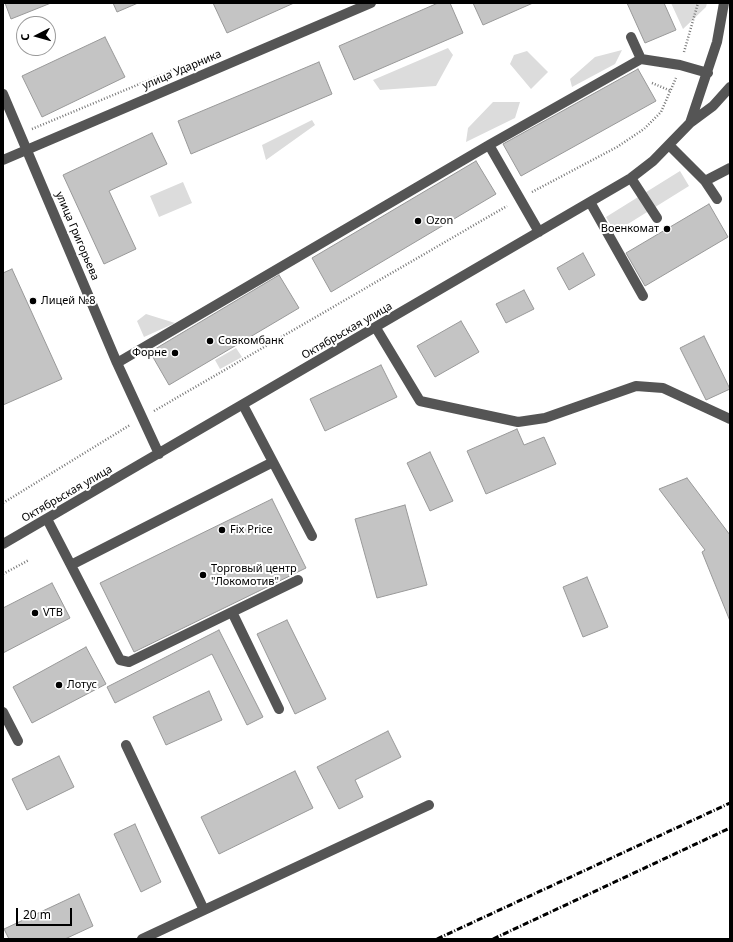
<!DOCTYPE html>
<meta charset="utf-8">
<style>
body{margin:0}
#map{position:relative;width:733px;height:942px;overflow:hidden;background:#fff;font-family:"Noto Sans",sans-serif}
canvas{display:block}
.frame{position:absolute;inset:0;border:4px solid #000;pointer-events:none}
.north{position:absolute;left:16px;top:16px;width:40px;height:40px;box-sizing:border-box;background:#fff;border:1px solid #999;border-radius:50%;rotate:264deg;font-size:11px;font-weight:700;line-height:16px;text-align:center;color:#000}
.north::after{content:'';display:block;margin:auto;width:14px;height:18px;background:#000;clip-path:polygon(50% 0,100% 100%,50% 72%,0 100%)}
.scale{position:absolute;left:16px;top:908px;width:56px;height:18px;box-sizing:border-box;border:2px solid #000;border-top:0;padding-left:5px;font-size:12px;line-height:14px;white-space:nowrap;color:#000;-webkit-text-stroke:3px #fff;paint-order:stroke}
</style>
<div id="map">
<canvas width="733" height="942"></canvas>
<div class="frame"></div>
<div class="north">С</div>
<div class="scale">20 m</div>
</div>
<script>
const ctx = document.querySelector('canvas').getContext('2d');
ctx.lineJoin = 'round';
function paint(path, color) {
  ctx.fillStyle = color;
  ctx.fill(path, 'evenodd');
}
function toPath(rows) {
  const path = new Path2D();
  for (const r of rows) {
    path.moveTo(r[0], r[1]);
    for (let i = 2; i < r.length; i += 2) path.lineTo(r[i], r[i + 1]);
  }
  return path;
}
function trace(path, color, width, dash) {
  ctx.strokeStyle = color;
  ctx.lineWidth = width;
  ctx.lineCap = dash ? 'butt' : 'round';
  ctx.setLineDash(dash || []);
  ctx.stroke(path);
}
function label(font, color, halo, rows, align = 'center') {
  ctx.font = font + ' "Noto Sans",sans-serif';
  ctx.lineWidth = 4;
  ctx.setLineDash([]);
  ctx.textBaseline = 'middle';
  ctx.strokeStyle = halo;
  ctx.fillStyle = color;
  for (const [text, x, y, turn = 0] of rows) {
    ctx.save();
    ctx.translate(x, y);
    ctx.rotate((+turn || 0) * Math.PI / 180);
    ctx.textAlign = isNaN(turn) ? turn : align;
    if (halo) ctx.strokeText(text, 0, 0);
    ctx.fillText(text, 0, 0);
    ctx.restore();
  }
}
const green = toPath([
 [671,3,707,3,706,7,683,29],
 [448,48,453,55,436,86,380,90,373,80],
 [622,50,615,64,572,87,570,79,595,57],
 [527,51,548,72,531,89,510,64,514,55],
 [493,102,520,102,515,118,466,142,468,128],
 [312,120,315,125,266,160,262,145],
 [680,171,689,186,615,232,606,217],
 [183,182,192,203,159,217,150,196],
 [146,314,175,323,144,337,137,321],
 [236,348,242,357,220,369,215,360]
]);
const building = toPath([
 [5,3,51,3,11,19,5,3],
 [113,3,138,3,117,12,113,3],
 [213,3,294,3,227,33,213,3],
 [438,3,450,3,463,33,354,80,339,46,438,3],
 [473,3,533,3,483,25,473,3],
 [627,3,664,3,676,30,645,43,627,3],
 [105,37,125,77,42,117,22,76,105,37],
 [319,62,332,94,191,154,178,121,319,62],
 [638,69,656,101,521,176,503,144,638,69],
 [152,133,167,164,109,191,136,249,104,264,63,175,152,133],
 [476,161,496,194,331,292,312,258,476,161],
 [709,204,728,237,645,286,626,253,709,204],
 [583,253,595,275,569,290,557,268,583,253],
 [12,269,62,379,3,405,3,273,12,269],
 [279,275,299,308,169,385,150,352,279,275],
 [524,290,534,309,506,323,496,304,524,290],
 [461,321,479,352,435,377,417,346,461,321],
 [704,336,730,389,706,400,680,348,704,336],
 [381,365,397,397,325,431,310,399,381,365],
 [517,429,524,445,544,437,556,464,486,494,467,451,517,429],
 [430,452,453,501,430,511,407,463,430,452],
 [687,478,730,535,730,621,702,552,705,550,659,489,687,478],
 [272,499,306,568,134,652,100,583,272,499],
 [405,505,427,585,377,598,355,519,405,505],
 [587,577,608,627,583,637,563,587,587,577],
 [52,583,70,618,3,653,3,608,52,583],
 [287,620,326,699,295,714,257,634,287,620],
 [219,630,263,717,247,725,212,654,115,703,107,687,219,630],
 [86,647,106,684,32,723,13,687,86,647],
 [209,691,222,720,166,745,153,717,209,691],
 [388,731,401,757,355,780,363,797,339,809,317,767,388,731],
 [59,756,74,787,27,810,12,779,59,756],
 [295,771,313,808,219,854,201,817,295,771],
 [135,824,161,882,141,892,114,834,135,824],
 [79,894,93,926,65,939,9,939,4,929,79,894]
]);
const path = toPath([
 [684,52,698,3],
 [652,83,671,91],
 [32,129,185,65],
 [532,192,617,147,644,129,661,112,676,78],
 [154,411,507,206],
 [3,503,130,425],
 [3,574,29,560]
]);
const minor = toPath([
 [631,37,641,59],
 [3,94,117,363,159,454],
 [690,123,717,42,724,3],
 [489,145,539,232],
 [669,145,705,181,730,168],
 [3,160,371,3],
 [631,178,657,218],
 [705,181,717,199],
 [590,202,643,296],
 [376,328,420,401,518,422,545,418,636,386,663,388,730,419],
 [117,363,489,145,641,59,680,65,708,73],
 [243,405,312,536],
 [47,519,120,660,129,662,298,580],
 [3,544,631,178,653,161,690,123,713,106,730,87],
 [71,565,273,462],
 [232,612,279,709],
 [3,712,18,741],
 [126,745,204,910],
 [142,939,429,805]
]);
const rail = toPath([
 [437,939,730,803],
 [493,939,730,828]
]);
const markers = [
 [418,221,4,"#000"],
 [667,229,4,"#000"],
 [33,301,4,"#000"],
 [210,341,4,"#000"],
 [175,353,4,"#000"],
 [222,530,4,"#000"],
 [203,575,4,"#000"],
 [35,613,4,"#000"],
 [59,685,4,"#000"]
];
const streetNames = [
 ["улица Ударника",182,70,-23],
 ["улица Григорьева",77,236,67],
 ["Октябрьская улица",347,331,-30],
 ["Октябрьская улица",67,494,-30]
];
const poiNames = [
 ["Ozon",426,221],
 ["Военкомат",659,229,"right"],
 ["Лицей №8",41,301],
 ["Совкомбанк",218,341],
 ["Форне",167,353,"right"],
 ["Fix Price",230,530],
 ["Торговый центр",211,569],
 ["\"Локомотив\"",211,582],
 ["VTB",43,613],
 ["Лотус",67,685]
];
paint(green, '#dcdcdc');
paint(building, '#c4c4c4');
trace(building, '#999', 1);
trace(path, '#777', 2.5, [1, 2]);
trace(minor, '#555', 10);
trace(rail, '#000', 3, [6, 2, 1, 2]);
for (const [x, y, r, color] of markers) {
  const dot = new Path2D();
  dot.arc(x, y, r, 0, 2 * Math.PI);
  ctx.fillStyle = color;
  ctx.fill(dot);
  trace(dot, '#fff', 1.5);
}
label('11px', '#000', '#fff', streetNames);
label('11px', '#000', '#fff', poiNames, 'left');
</script>
